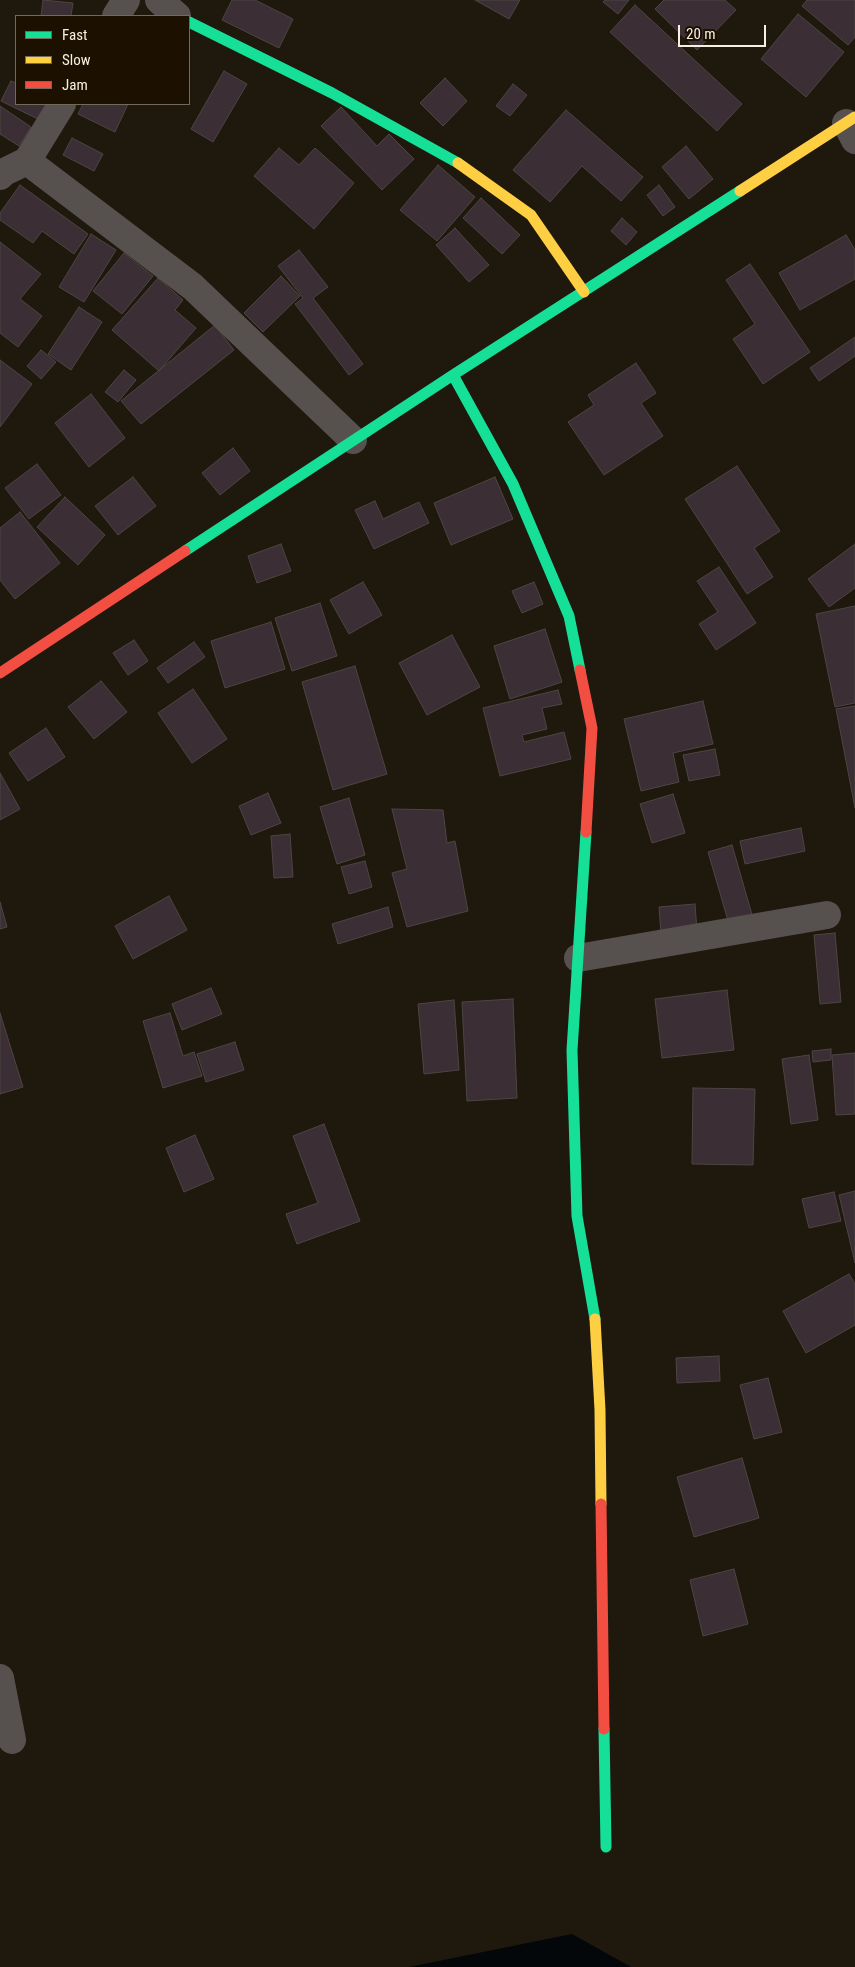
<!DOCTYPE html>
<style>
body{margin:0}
#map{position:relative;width:855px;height:1967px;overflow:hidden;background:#1f180d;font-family:"Roboto Condensed",sans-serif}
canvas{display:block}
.legend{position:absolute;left:15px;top:15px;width:175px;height:90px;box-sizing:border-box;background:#1c1100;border:1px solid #746a5a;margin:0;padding:6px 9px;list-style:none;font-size:15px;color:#f7efe2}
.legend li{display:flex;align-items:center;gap:10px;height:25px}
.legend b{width:25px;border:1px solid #746a5a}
.scale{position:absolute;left:678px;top:25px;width:88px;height:22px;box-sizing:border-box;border:2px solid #f7efe2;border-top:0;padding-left:6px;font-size:15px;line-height:18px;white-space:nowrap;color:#f7efe2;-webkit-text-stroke:4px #1c1100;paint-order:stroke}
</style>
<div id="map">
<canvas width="855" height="1967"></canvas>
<ul class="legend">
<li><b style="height:6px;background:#16e098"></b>Fast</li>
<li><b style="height:6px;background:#ffcf43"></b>Slow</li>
<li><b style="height:6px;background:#f24e42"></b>Jam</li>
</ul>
<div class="scale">20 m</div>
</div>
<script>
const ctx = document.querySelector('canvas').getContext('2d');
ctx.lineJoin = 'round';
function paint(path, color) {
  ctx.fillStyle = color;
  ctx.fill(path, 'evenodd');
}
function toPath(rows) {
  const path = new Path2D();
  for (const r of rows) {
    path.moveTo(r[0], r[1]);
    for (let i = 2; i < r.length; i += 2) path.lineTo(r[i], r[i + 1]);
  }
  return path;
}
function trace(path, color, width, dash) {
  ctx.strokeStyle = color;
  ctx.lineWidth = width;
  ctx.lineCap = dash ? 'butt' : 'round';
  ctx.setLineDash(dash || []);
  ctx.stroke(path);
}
const water = toPath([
 [572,1934,631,1967,409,1967]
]);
const building = toPath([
 [43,0,73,3,71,16,41,16,43,0],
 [232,0,255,0,293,19,279,48,222,20,232,0],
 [475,0,520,0,509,19,475,0],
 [605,0,629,0,618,14,603,2,605,0],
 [664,0,725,0,736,10,697,50,655,9,664,0],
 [807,0,855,0,855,37,848,45,802,6,807,0],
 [635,5,742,104,717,131,610,32,635,5],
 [798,14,844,52,806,97,761,59,798,14],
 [224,71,247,84,213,142,191,129,224,71],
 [445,78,467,101,443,126,420,103,445,78],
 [11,81,16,83,16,104,58,104,48,124,1,101,11,81],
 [513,84,527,95,510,116,496,106,513,84],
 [83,104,128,104,115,132,78,114,83,104],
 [0,106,31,127,19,146,0,134,0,106],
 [341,107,377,146,389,134,414,159,382,190,321,126,341,107],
 [566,110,643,177,621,201,582,166,550,202,513,170,566,110],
 [72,138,103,154,94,171,63,155,72,138],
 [686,146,713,179,689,199,662,167,686,146],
 [279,148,299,165,315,148,354,183,314,229,254,176,279,148],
 [438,165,475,197,437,241,400,210,438,165],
 [20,185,88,234,74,254,42,231,33,243,0,220,0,213,20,185],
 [659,185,675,207,663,216,647,195,659,185],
 [481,198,520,235,502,254,463,218,481,198],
 [622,218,637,232,626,245,611,231,622,218],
 [455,228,489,265,469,282,436,245,455,228],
 [91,234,116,250,84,302,59,287,91,234],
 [846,235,855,250,855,279,800,310,779,273,846,235],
 [0,242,41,274,20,299,42,316,18,347,0,333,0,242],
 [299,250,328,287,313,298,363,364,349,375,295,304,303,298,278,266,299,250],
 [124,253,153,276,122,314,93,291,124,253],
 [750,264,810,352,763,384,733,339,755,324,726,280,750,264],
 [281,276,300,296,263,332,244,313,281,276],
 [158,278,183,300,175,310,196,328,159,371,112,330,158,278],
 [79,307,102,322,71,370,48,354,79,307],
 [215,325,234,350,141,424,121,401,215,325],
 [855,337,855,356,819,381,810,368,855,337],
 [41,350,56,362,41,379,27,366,41,350],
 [0,360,32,384,0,427,0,360],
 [636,363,656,393,641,403,663,436,604,475,568,422,594,405,588,395,636,363],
 [124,370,136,380,118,402,105,392,124,370],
 [91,394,125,438,89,467,55,423,91,394],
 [233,448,250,471,220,495,202,473,233,448],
 [37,464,61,495,29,519,5,488,37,464],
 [737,466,780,531,754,548,773,577,747,594,685,499,737,466],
 [133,477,156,506,118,535,95,506,133,477],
 [495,477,513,519,451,545,434,503,495,477],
 [65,497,105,535,78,565,37,527,65,497],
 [375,501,383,519,419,502,429,523,374,549,355,510,375,501],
 [20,512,60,563,15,599,0,580,0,528,20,512],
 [281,544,291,571,257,583,248,556,281,544],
 [855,544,855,588,829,607,808,579,855,544],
 [719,567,756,623,716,650,699,624,718,612,697,581,719,567],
 [363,582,382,615,349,634,330,600,363,582],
 [534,582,543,604,522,613,512,591,534,582],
 [320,603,337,656,292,671,275,618,320,603],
 [855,606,855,703,835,707,816,614,855,606],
 [271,622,285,669,225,688,211,641,271,622],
 [545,629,562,682,510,699,494,646,545,629],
 [452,635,480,687,427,715,399,663,452,635],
 [134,640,148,661,128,675,113,653,134,640],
 [194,642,205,657,168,683,157,668,194,642],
 [355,666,387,774,333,790,302,682,355,666],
 [101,681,127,712,94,739,68,707,101,681],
 [193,689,227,739,192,763,158,713,193,689],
 [558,690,562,704,542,708,547,729,522,735,524,742,564,732,571,759,500,776,483,708,558,690],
 [703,701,713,744,673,753,679,782,641,791,624,719,703,701],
 [855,706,855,808,836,709,855,706],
 [46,728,65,757,28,781,9,753,46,728],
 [715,749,720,775,689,781,683,755,715,749],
 [0,773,20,809,0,820,0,773],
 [268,793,281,823,251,835,239,806,268,793],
 [673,794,685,833,652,843,640,804,673,794],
 [349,798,365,855,337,864,320,807,349,798],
 [392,809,443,810,447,843,455,841,468,911,407,927,392,873,407,869,392,809],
 [801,828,805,851,745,864,740,841,801,828],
 [290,834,293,877,274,878,271,836,290,834],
 [732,845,753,918,729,924,708,852,732,845],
 [365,861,372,887,349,894,341,867,365,861],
 [169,896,187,930,133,959,115,926,169,896],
 [0,902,7,927,0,929,0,902],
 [695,904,697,931,661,934,659,907,695,904],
 [388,907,393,927,338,944,332,924,388,907],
 [835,933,841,1002,820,1004,814,935,835,933],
 [211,988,222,1014,182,1030,172,1004,211,988],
 [727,990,734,1050,662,1058,655,999,727,990],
 [513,999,517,1098,467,1101,462,1002,513,999],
 [454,1000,459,1070,424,1074,418,1004,454,1000],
 [0,1013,23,1087,0,1094,0,1013],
 [170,1013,183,1056,194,1052,202,1076,163,1088,143,1021,170,1013],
 [235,1042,244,1070,206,1082,197,1054,235,1042],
 [831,1049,831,1060,813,1062,812,1051,831,1049],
 [855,1053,855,1114,836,1115,832,1055,855,1053],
 [809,1055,818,1120,791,1124,782,1059,809,1055],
 [693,1088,755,1089,753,1165,692,1164,693,1088],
 [324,1124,360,1221,297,1244,286,1214,318,1203,293,1136,324,1124],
 [195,1135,214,1179,184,1192,166,1148,195,1135],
 [855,1191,855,1263,839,1195,855,1191],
 [834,1192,841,1221,809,1228,802,1199,834,1192],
 [849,1274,855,1284,855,1325,806,1353,783,1311,849,1274],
 [719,1356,720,1381,677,1383,676,1358,719,1356],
 [768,1378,782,1432,754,1439,740,1385,768,1378],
 [742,1458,759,1518,694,1537,677,1477,742,1458],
 [734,1569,748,1624,703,1636,690,1580,734,1569]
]);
const street = toPath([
 [159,0,177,16],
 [116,16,126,0],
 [846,123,855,140],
 [27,161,193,287,353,440],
 [0,176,4,172,27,161,62,104],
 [578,958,827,915],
 [0,1678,12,1740]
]);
const fast = toPath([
 [189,22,332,93,458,163],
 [453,375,513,484,569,616,580,670],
 [185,551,453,375,740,191],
 [586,832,572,1050,577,1216,595,1319],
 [604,1729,606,1847]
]);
const slow = toPath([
 [458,163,531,215,584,292],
 [740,191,855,117],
 [595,1319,600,1410,601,1504]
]);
const jam = toPath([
 [580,670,592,728,586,832],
 [0,673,185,551],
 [601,1504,604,1729]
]);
paint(water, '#03070a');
paint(building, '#3b2e34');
trace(building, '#4c4644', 1);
trace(street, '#56514e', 28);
trace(fast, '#16e098', 11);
trace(slow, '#ffcf43', 11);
trace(jam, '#f24e42', 11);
</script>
